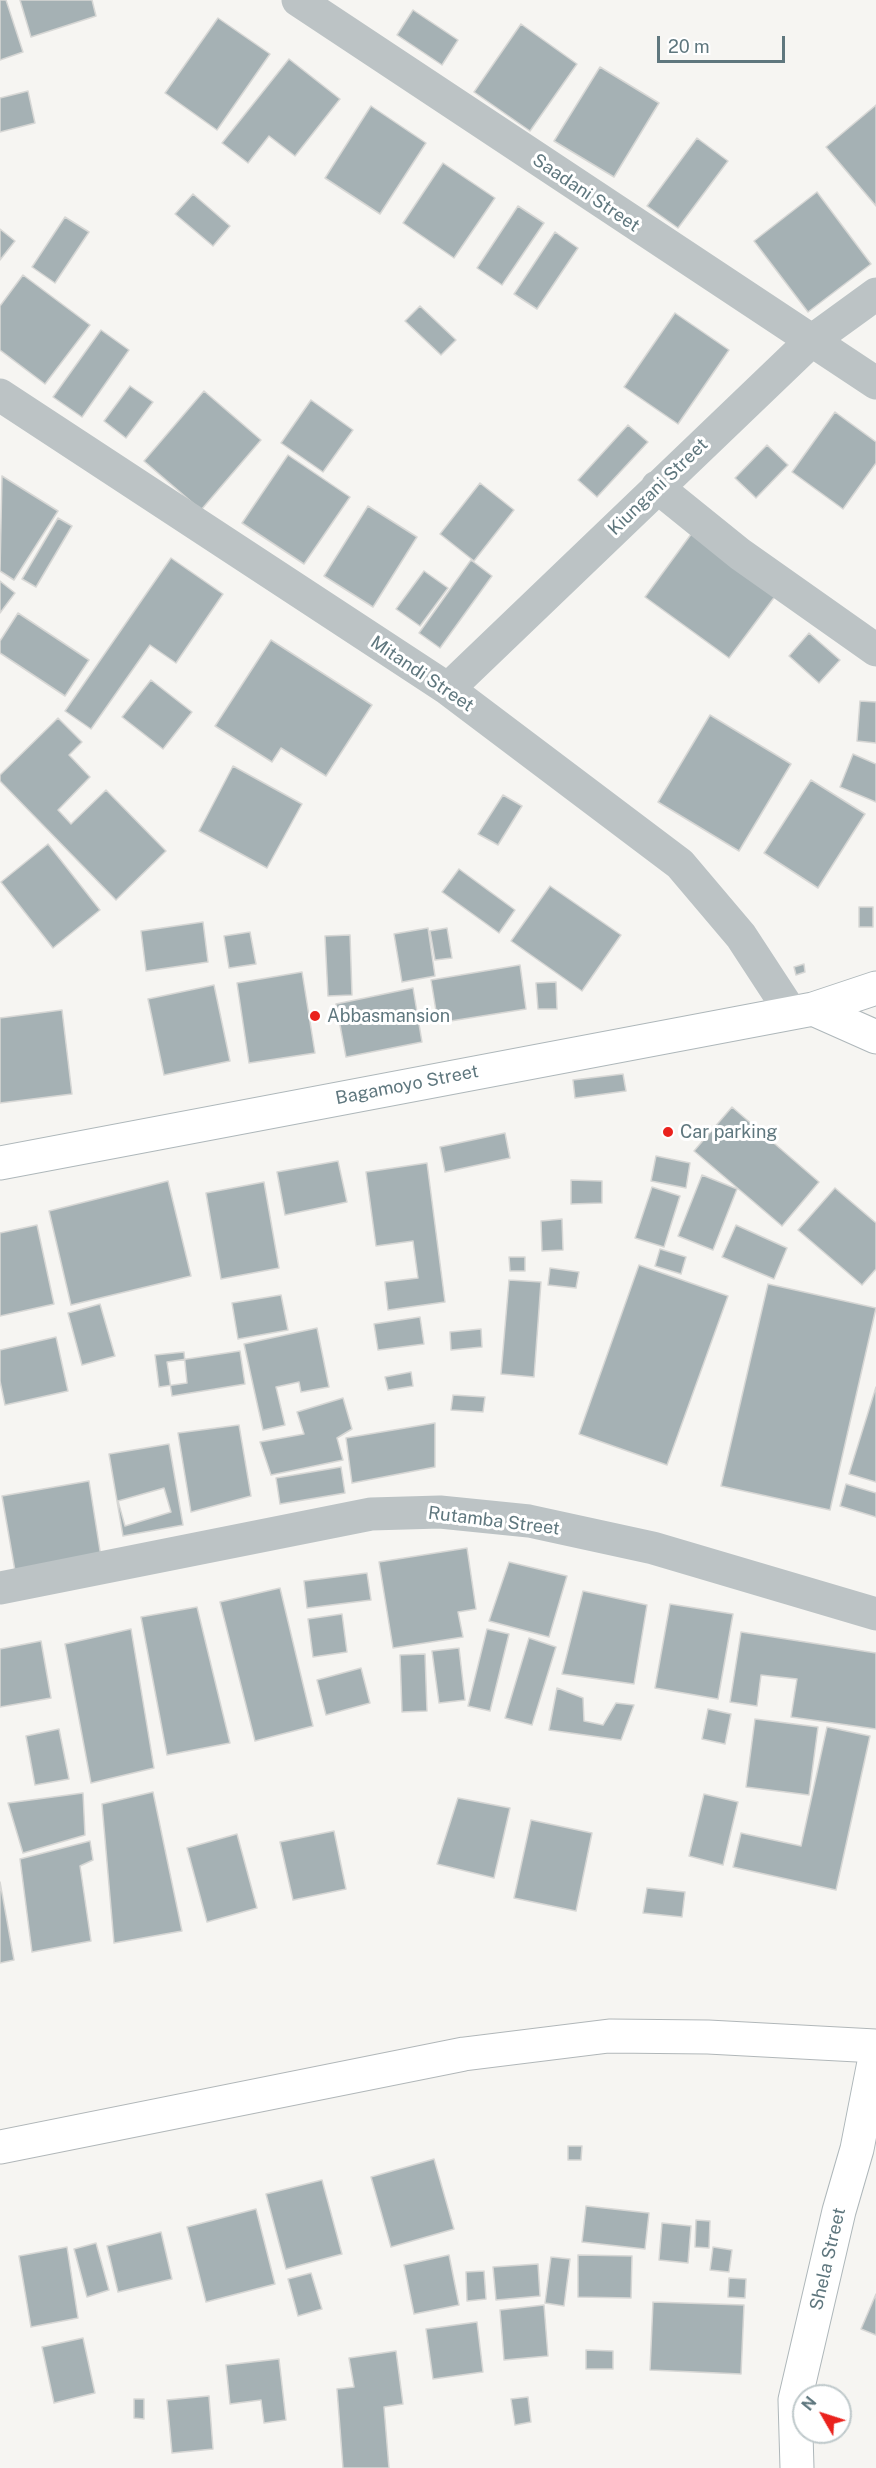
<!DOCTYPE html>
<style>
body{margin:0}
#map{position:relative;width:876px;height:2468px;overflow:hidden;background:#f6f5f2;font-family:"Public Sans",sans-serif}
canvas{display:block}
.north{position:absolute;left:792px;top:2384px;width:60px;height:60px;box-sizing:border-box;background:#fff;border:2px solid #bfc9cb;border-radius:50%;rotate:309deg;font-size:16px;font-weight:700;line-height:24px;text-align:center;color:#5f777e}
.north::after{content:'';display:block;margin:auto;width:21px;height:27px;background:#ea221d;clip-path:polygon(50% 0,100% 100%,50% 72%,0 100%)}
.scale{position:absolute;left:657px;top:36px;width:128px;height:27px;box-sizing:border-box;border:3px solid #5f777e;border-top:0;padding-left:8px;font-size:18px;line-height:21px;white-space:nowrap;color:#5f777e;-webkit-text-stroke:4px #fff;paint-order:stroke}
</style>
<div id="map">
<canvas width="876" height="2468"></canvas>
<div class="north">N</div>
<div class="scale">20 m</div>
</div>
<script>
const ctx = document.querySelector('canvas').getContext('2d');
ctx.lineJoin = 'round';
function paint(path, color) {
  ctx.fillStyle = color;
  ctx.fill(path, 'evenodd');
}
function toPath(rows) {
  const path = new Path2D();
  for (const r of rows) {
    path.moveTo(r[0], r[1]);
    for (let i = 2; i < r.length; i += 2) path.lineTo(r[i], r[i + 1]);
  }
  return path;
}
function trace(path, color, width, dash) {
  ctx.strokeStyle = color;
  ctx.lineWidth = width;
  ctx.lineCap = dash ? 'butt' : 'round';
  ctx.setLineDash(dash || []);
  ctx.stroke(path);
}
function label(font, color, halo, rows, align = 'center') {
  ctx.font = font + ' "Public Sans",sans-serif';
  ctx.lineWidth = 6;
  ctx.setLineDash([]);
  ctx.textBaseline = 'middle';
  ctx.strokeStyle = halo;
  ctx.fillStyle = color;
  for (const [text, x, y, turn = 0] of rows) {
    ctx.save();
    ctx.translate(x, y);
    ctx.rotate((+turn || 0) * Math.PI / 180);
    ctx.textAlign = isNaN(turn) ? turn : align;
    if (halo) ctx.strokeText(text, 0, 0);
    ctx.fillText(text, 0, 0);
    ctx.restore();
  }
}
const building = toPath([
 [0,0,6,0,23,52,0,60,0,0],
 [20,0,92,0,96,16,31,37,20,0],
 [413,10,458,40,442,65,397,35,413,10],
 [218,18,270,54,217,130,165,93,218,18],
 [521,24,577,64,530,131,474,92,521,24],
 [289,59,340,99,295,156,269,136,248,163,222,143,289,59],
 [600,67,659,103,614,177,554,141,600,67],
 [28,91,35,123,0,132,0,98,28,91],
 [876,105,876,206,826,147,876,105],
 [371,106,426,143,380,214,325,178,371,106],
 [697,138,728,161,678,228,647,206,697,138],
 [443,163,495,198,454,258,403,223,443,163],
 [817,192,871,264,808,312,754,241,817,192],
 [193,194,230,226,213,246,175,214,193,194],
 [518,206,544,223,502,285,477,268,518,206],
 [65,217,89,232,55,283,32,267,65,217],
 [0,229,15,241,0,260,0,229],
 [555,232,578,248,537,309,514,294,555,232],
 [23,275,90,325,45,384,0,350,0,306,23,275],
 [420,306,456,340,441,355,405,321,420,306],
 [675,313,729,350,678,424,624,387,675,313],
 [101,330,129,350,82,417,53,397,101,330],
 [130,386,153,402,126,438,104,421,130,386],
 [204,391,261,440,201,510,144,461,204,391],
 [311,400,353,430,323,472,281,443,311,400],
 [835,412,876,442,876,463,843,509,792,472,835,412],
 [628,425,648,442,597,497,578,480,628,425],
 [767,445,788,465,756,498,735,478,767,445],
 [288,455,350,497,304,564,242,523,288,455],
 [2,476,58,511,14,580,0,571,2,476],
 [480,483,514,510,474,561,440,534,480,483],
 [368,506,417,537,373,607,324,576,368,506],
 [58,518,72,526,36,587,22,579,58,518],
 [692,533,776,595,729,658,645,597,692,533],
 [171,558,223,594,176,663,150,645,91,729,65,711,171,558],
 [471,560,492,576,440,648,419,633,471,560],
 [424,571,448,588,420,626,396,609,424,571],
 [0,581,15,593,0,613,0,581],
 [18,613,89,660,65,696,0,653,0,641,18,613],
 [809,633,840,660,819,683,789,656,809,633],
 [271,640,372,705,326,776,281,748,272,762,215,726,271,640],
 [151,680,192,712,163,749,122,717,151,680],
 [860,701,876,702,876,743,857,741,860,701],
 [710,715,791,764,739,851,658,802,710,715],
 [58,718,82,742,69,755,90,777,58,810,71,824,106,790,166,851,116,900,0,781,0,775,58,718],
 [853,754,876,764,876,802,840,787,853,754],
 [233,766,302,804,267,868,199,831,233,766],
 [811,780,865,814,818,888,764,853,811,780],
 [503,795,522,806,498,845,478,834,503,795],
 [48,844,100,910,53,948,1,882,48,844],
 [459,869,515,910,499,933,442,892,459,869],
 [550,886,621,935,582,991,511,941,550,886],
 [859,907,873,907,873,927,859,927,859,907],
 [203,922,208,962,146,971,141,931,203,922],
 [428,928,435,976,402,982,394,934,428,928],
 [447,928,452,958,435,960,430,931,447,928],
 [250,932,256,964,229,968,224,936,250,932],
 [350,935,352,995,328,996,325,936,350,935],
 [804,964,805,972,796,975,794,967,804,964],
 [520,965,526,1009,438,1023,431,980,520,965],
 [302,972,315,1053,249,1063,237,983,302,972],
 [556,982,557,1009,538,1009,536,983,556,982],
 [214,985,230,1061,164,1075,148,999,214,985],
 [413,988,422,1042,346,1057,336,1004,413,988],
 [62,1010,72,1094,0,1103,0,1018,62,1010],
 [623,1074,626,1091,575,1098,573,1080,623,1074],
 [732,1107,819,1182,782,1226,694,1151,732,1107],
 [505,1133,510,1158,445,1172,440,1147,505,1133],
 [656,1156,690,1163,686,1188,651,1181,656,1156],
 [338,1161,347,1202,285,1215,277,1172,338,1161],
 [427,1163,445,1302,388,1310,385,1282,418,1278,413,1241,376,1246,366,1172,427,1163],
 [702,1175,737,1189,713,1250,678,1236,702,1175],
 [571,1180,602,1181,602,1203,571,1204,571,1180],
 [168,1181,191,1276,71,1305,49,1211,168,1181],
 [264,1182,279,1268,221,1279,206,1193,264,1182],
 [652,1187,680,1196,664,1247,635,1238,652,1187],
 [835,1188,876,1223,876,1269,862,1285,798,1230,835,1188],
 [562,1219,563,1250,542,1251,541,1221,562,1219],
 [37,1225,54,1304,0,1316,0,1233,37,1225],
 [736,1225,787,1248,774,1279,722,1257,736,1225],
 [660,1249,686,1257,681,1274,655,1266,660,1249],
 [509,1257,525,1257,525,1271,510,1271,509,1257],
 [639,1265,728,1296,667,1465,579,1434,639,1265],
 [550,1268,579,1272,576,1288,548,1285,550,1268],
 [509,1280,541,1282,534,1377,501,1374,509,1280],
 [768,1284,876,1308,830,1510,721,1486,768,1284],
 [281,1295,288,1330,238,1339,232,1303,281,1295],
 [100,1304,115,1356,82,1365,68,1313,100,1304],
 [420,1317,424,1344,378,1350,374,1324,420,1317],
 [317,1328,329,1387,301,1392,299,1382,276,1387,285,1425,263,1430,244,1344,317,1328],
 [481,1329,482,1347,451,1350,450,1332,481,1329],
 [56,1337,68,1391,5,1405,0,1381,0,1350,56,1337],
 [240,1351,245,1384,172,1396,167,1362,240,1351],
 [184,1352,187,1383,159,1387,155,1355,184,1352],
 [411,1372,413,1386,388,1390,385,1377,411,1372],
 [876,1387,876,1482,849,1474,876,1387],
 [453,1395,485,1397,483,1412,451,1410,453,1395],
 [343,1398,352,1429,337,1438,343,1460,271,1475,260,1442,304,1434,297,1412,343,1398],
 [435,1423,435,1467,352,1483,346,1438,435,1423],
 [239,1425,251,1496,191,1512,178,1433,239,1425],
 [169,1444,183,1525,123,1536,109,1454,169,1444],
 [341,1467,345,1493,280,1504,276,1478,341,1467],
 [89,1481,101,1557,15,1571,2,1496,89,1481],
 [846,1484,876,1493,876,1517,840,1506,846,1484],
 [164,1488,171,1512,125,1526,118,1501,164,1488],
 [467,1548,476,1609,458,1612,463,1637,393,1648,379,1562,467,1548],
 [509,1562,567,1576,549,1637,489,1621,509,1562],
 [367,1573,371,1600,307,1608,304,1581,367,1573],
 [280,1588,313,1726,255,1741,220,1602,280,1588],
 [583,1591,647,1605,634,1684,562,1674,583,1591],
 [670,1604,733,1614,718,1699,655,1688,670,1604],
 [197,1607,230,1743,167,1755,141,1617,197,1607],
 [342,1614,347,1652,313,1657,308,1619,342,1614],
 [131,1629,154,1768,91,1783,65,1644,131,1629],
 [487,1629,509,1634,490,1711,468,1706,487,1629],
 [741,1632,876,1653,876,1729,791,1717,797,1679,761,1675,757,1706,730,1702,741,1632],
 [529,1638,556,1647,532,1725,505,1718,529,1638],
 [41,1641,51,1698,0,1707,0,1649,41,1641],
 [459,1648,465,1700,439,1703,432,1651,459,1648],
 [425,1654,427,1711,402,1712,400,1655,425,1654],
 [361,1668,370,1703,326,1715,317,1680,361,1668],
 [557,1688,583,1698,584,1721,603,1725,616,1703,634,1705,621,1740,549,1730,557,1688],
 [708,1709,731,1714,725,1744,702,1739,708,1709],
 [755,1719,818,1727,809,1795,746,1787,755,1719],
 [827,1727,870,1736,836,1890,733,1867,741,1833,801,1846,827,1727],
 [59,1729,69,1779,35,1785,26,1736,59,1729],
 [153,1792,182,1931,114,1943,102,1804,153,1792],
 [83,1793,85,1835,23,1853,8,1803,83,1793],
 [704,1794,738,1802,723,1865,689,1856,704,1794],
 [458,1798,510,1808,494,1878,437,1864,458,1798],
 [531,1820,592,1833,576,1911,514,1898,531,1820],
 [334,1831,346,1889,293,1900,280,1842,334,1831],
 [237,1834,257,1908,207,1922,187,1848,237,1834],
 [90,1841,93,1860,80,1866,91,1941,32,1952,20,1859,90,1841],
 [0,1882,14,1960,0,1963,0,1882],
 [647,1888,685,1892,682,1917,643,1913,647,1888],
 [568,2146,582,2146,581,2160,568,2160,568,2146],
 [434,2159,454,2229,391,2247,371,2177,434,2159],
 [322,2180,342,2254,286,2269,266,2194,322,2180],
 [586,2206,649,2213,645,2249,582,2242,586,2206],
 [256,2209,275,2284,206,2302,187,2227,256,2209],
 [696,2220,710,2221,709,2248,695,2247,696,2220],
 [662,2223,691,2226,688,2263,659,2260,662,2223],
 [161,2232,172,2279,118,2292,107,2246,161,2232],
 [96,2243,109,2290,87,2297,74,2249,96,2243],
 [67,2247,78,2318,31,2327,19,2256,67,2247],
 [713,2247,732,2250,729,2272,710,2270,713,2247],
 [449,2255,459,2305,414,2314,404,2265,449,2255],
 [578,2255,632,2256,631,2298,578,2297,578,2255],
 [551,2257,570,2259,564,2306,545,2303,551,2257],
 [538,2264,540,2296,496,2300,493,2267,538,2264],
 [484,2271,486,2299,467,2301,466,2272,484,2271],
 [311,2273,322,2309,298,2316,288,2279,311,2273],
 [729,2278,746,2279,745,2298,728,2297,729,2278],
 [876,2294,876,2335,861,2329,876,2294],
 [653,2302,744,2305,741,2374,650,2370,653,2302],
 [544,2305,548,2356,504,2360,500,2310,544,2305],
 [477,2322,483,2372,433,2379,426,2329,477,2322],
 [83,2338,95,2393,54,2403,42,2347,83,2338],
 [586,2350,613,2351,613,2369,586,2369,586,2350],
 [396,2351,403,2404,384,2407,389,2468,343,2468,337,2389,354,2387,349,2358,396,2351],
 [279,2359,286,2420,264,2423,261,2400,230,2404,226,2365,279,2359],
 [209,2396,213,2449,172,2453,167,2400,209,2396],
 [528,2397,531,2422,515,2425,511,2399,528,2397],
 [134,2399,144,2399,144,2419,134,2418,134,2399]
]);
const minor = toPath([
 [298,0,876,383],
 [0,395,448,689,680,864,741,936,790,1011],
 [657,487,740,554,876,650],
 [448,689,810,342,876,294],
 [0,1588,371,1514,440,1512,529,1521,653,1548,876,1614]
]);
const secondary = toPath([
 [813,1009,876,1037],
 [0,1163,813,1009,876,988],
 [797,2468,795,2400,839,2211,857,2149,876,2052]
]);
const trunk = toPath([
 [0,2147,464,2054,609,2036,708,2037,876,2046]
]);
const markers = [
 [315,1016,6,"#ea221d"],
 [668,1132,6,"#ea221d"]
];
const streetNames = [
 ["Saadani Street",586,193,34],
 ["Kiungani Street",658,487,-44],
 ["Mitandi Street",422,674,34],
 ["Bagamoyo Street",407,1085,-11],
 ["Rutamba Street",494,1521,7],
 ["Shela Street",828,2259,-77]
];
const poiNames = [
 ["Abbasmansion",327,1016],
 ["Car parking",680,1132]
];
paint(building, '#a5b1b4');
trace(building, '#d7d7d5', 1.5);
trace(secondary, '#aeb7ba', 35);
trace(trunk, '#b1b7b9', 35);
trace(minor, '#bcc3c5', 33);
trace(secondary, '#fff', 33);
trace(trunk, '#fff', 33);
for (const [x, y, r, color] of markers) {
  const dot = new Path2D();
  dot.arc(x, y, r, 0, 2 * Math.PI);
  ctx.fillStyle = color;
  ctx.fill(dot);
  trace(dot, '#fff', 2);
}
label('18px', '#5f777e', '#fff', streetNames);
label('18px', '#5f777e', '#fff', poiNames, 'left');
</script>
